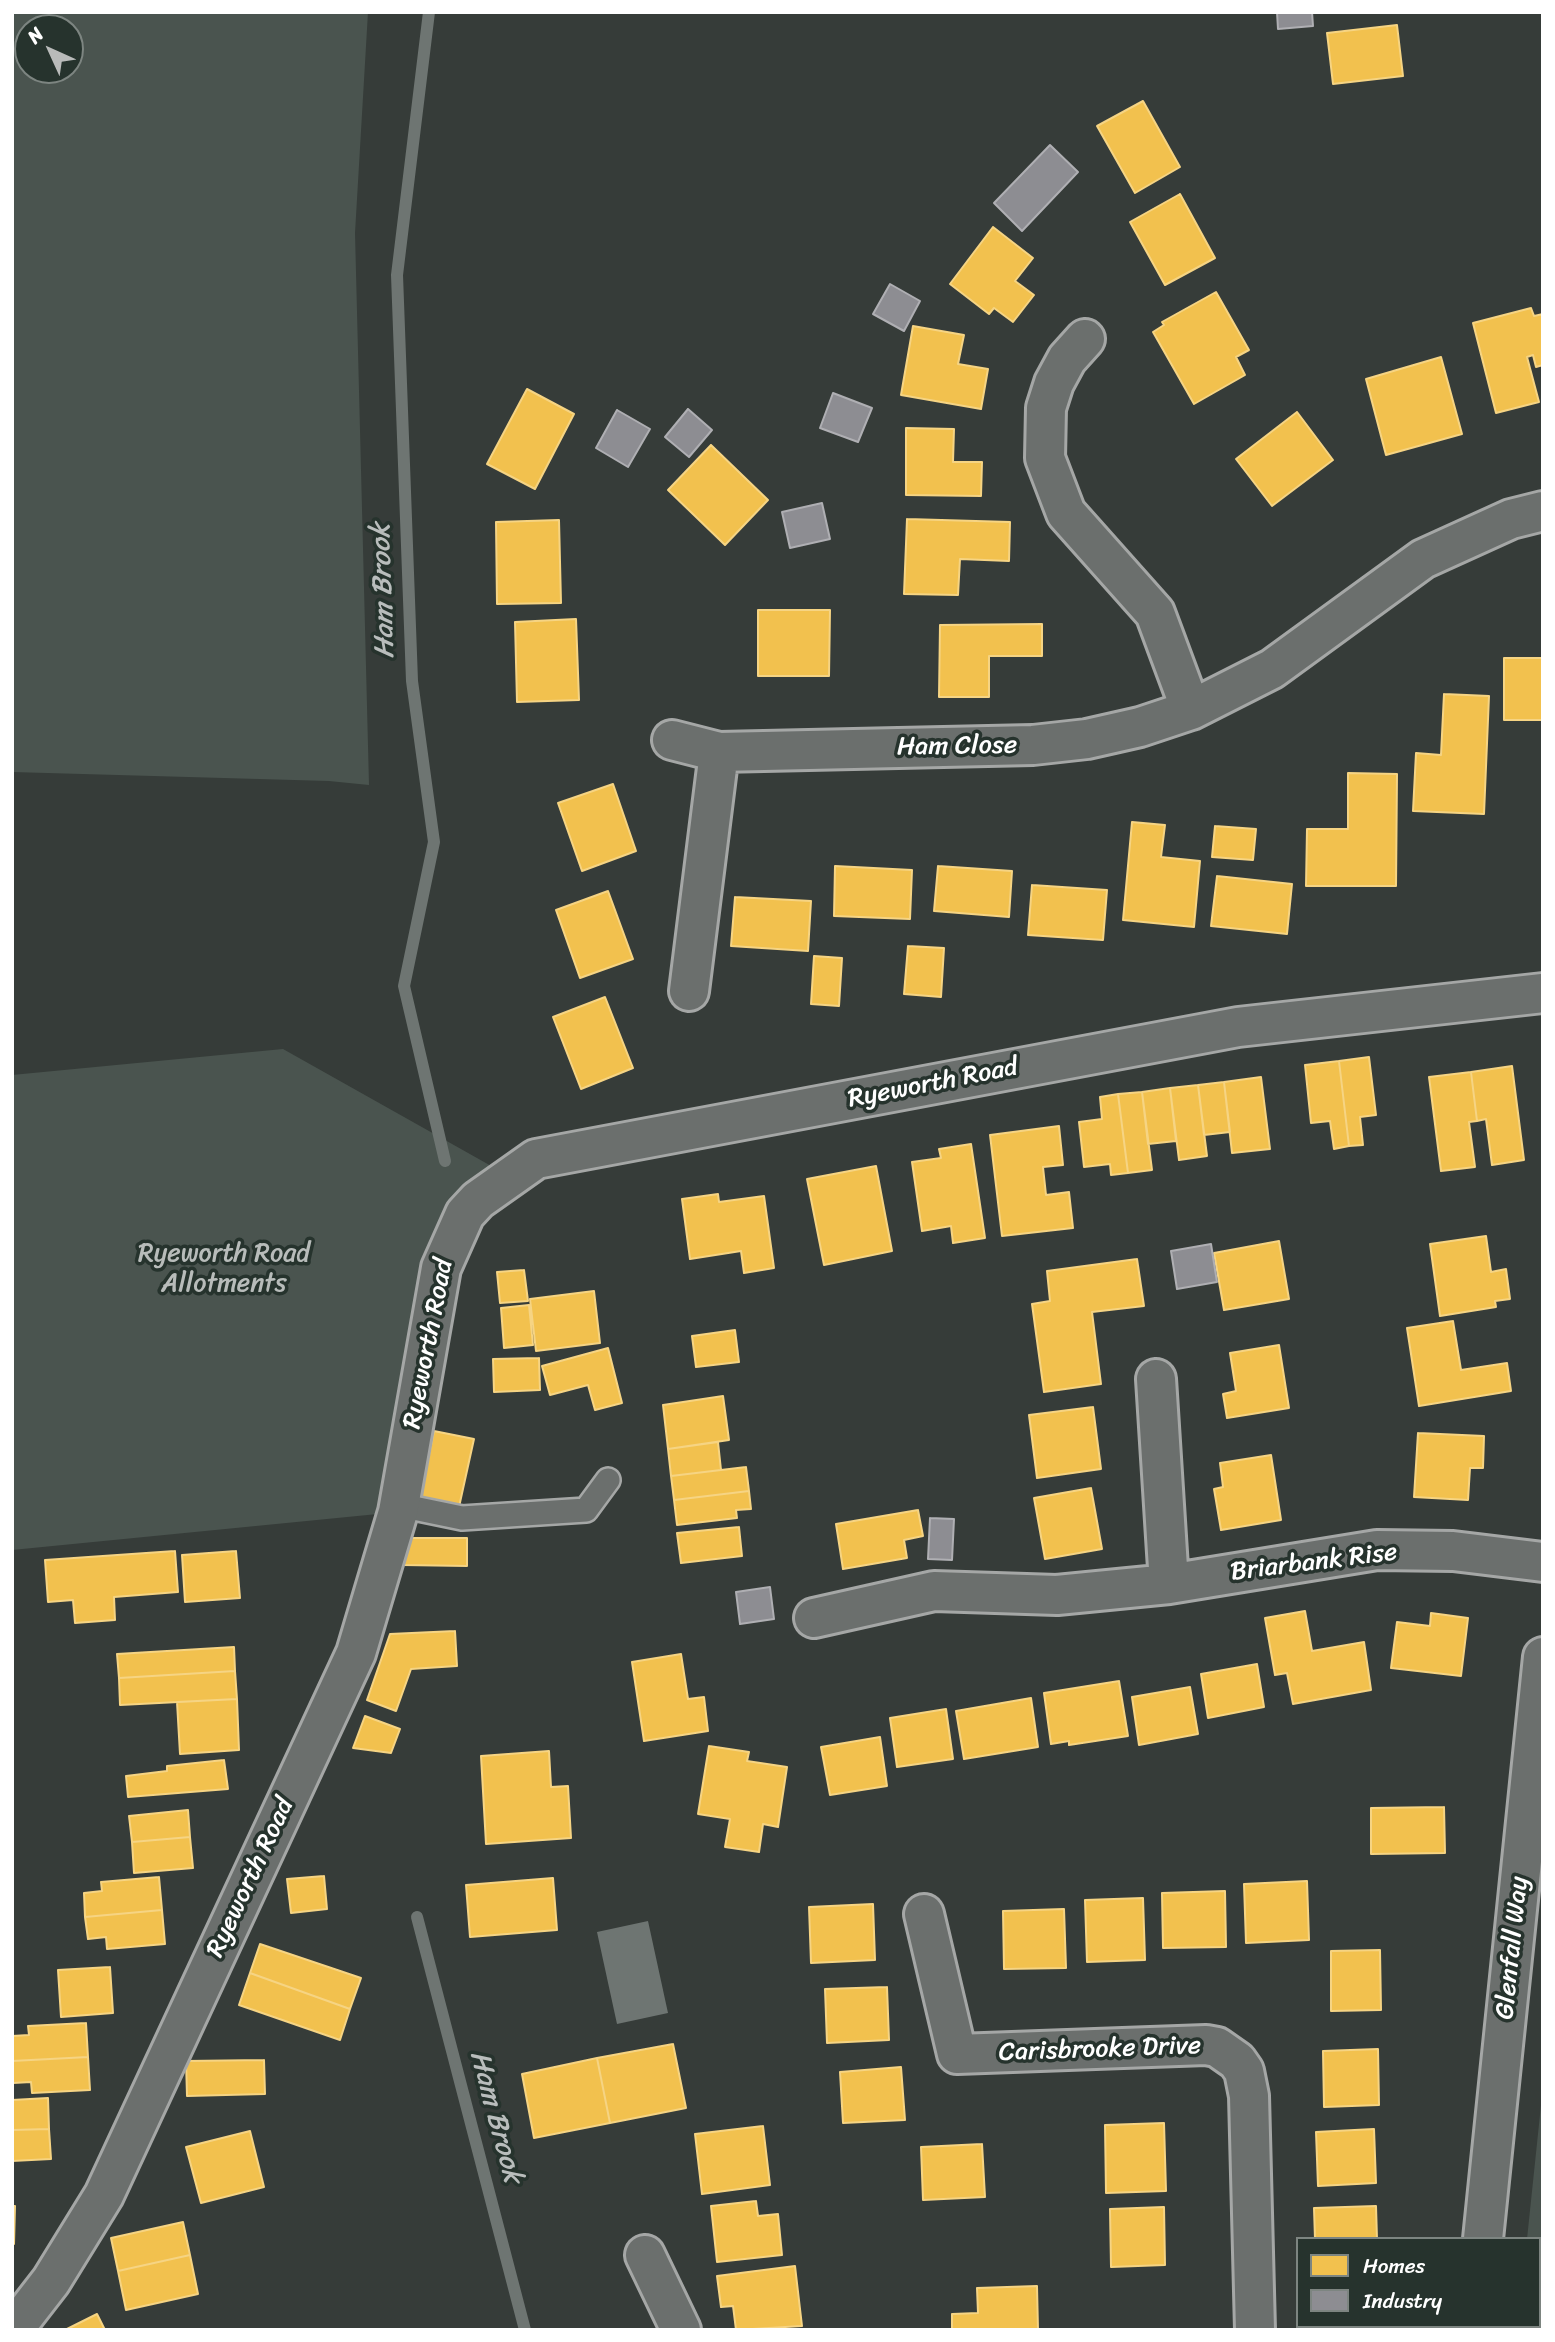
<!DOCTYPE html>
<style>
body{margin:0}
#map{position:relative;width:1555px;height:2342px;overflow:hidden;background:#363c39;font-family:Sriracha,sans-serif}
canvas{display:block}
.frame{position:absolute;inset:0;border:14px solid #fff;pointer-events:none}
.legend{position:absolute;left:1296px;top:2237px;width:245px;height:91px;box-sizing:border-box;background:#26332d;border:2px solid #7d8581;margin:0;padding:9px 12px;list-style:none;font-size:21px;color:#fff}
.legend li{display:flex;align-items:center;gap:14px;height:35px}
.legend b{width:35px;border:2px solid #7d8581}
.north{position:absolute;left:14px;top:14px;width:70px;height:70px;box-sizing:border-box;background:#26332d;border:2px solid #7d8581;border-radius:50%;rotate:315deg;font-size:19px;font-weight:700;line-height:28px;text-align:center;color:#fff}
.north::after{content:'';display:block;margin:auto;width:24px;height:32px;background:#b9bbba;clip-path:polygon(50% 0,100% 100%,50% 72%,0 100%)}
</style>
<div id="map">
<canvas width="1555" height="2342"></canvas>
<div class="frame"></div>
<ul class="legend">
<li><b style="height:19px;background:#f2c14e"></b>Homes</li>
<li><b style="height:19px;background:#8d8d92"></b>Industry</li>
</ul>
<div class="north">N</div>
</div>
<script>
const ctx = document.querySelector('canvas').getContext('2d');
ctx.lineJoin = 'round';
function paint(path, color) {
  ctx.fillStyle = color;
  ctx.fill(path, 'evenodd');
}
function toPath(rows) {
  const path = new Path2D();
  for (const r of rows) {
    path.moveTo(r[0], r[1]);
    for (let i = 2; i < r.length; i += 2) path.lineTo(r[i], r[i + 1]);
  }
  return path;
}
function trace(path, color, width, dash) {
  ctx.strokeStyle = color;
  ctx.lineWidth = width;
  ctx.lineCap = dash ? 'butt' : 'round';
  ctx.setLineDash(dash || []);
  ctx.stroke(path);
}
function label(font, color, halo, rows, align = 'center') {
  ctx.font = font + ' Sriracha,sans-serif';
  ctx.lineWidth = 7;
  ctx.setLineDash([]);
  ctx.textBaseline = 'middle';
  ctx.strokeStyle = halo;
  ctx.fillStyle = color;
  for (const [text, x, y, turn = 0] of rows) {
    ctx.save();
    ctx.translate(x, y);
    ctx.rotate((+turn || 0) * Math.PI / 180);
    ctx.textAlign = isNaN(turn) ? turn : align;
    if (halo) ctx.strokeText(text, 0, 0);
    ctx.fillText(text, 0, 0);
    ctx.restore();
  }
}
const green = toPath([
 [12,12,368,12,355,233,369,785,329,781,12,772],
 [28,28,70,28,70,70,28,70],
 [283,1049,509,1176,478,1200,398,1512,12,1550,12,1075],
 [1543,2086,1543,2330,1518,2330,1518,2326,1539,2326,1539,2239,1527,2239]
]);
const water = toPath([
 [648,1921,668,2013,617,2024,597,1932]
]);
const homes = toPath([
 [1397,25,1403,76,1333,84,1327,33,1397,25],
 [1143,101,1180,167,1135,193,1097,126,1143,101],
 [1180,194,1215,258,1165,285,1130,222,1180,194],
 [993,227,1033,258,1015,281,1034,295,1013,322,994,308,989,314,950,284,993,227],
 [1216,292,1249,350,1236,357,1245,375,1194,404,1153,332,1164,325,1162,322,1216,292],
 [1531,308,1534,316,1543,314,1543,365,1536,367,1533,355,1527,357,1539,402,1496,413,1473,323,1531,308],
 [913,326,964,335,958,364,988,369,981,409,901,395,913,326],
 [1441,357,1462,434,1386,455,1366,379,1441,357],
 [527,389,574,414,535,489,487,464,527,389],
 [1297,412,1333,460,1272,506,1236,459,1297,412],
 [906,428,954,429,953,462,982,462,981,496,906,495,906,428],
 [711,445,768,500,725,545,668,490,711,445],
 [907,519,1010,522,1009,561,960,559,958,595,904,594,907,519],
 [559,520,561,603,497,604,496,522,559,520],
 [758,610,830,610,829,676,758,676,758,610],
 [576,619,579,700,517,702,515,622,576,619],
 [1042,624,1042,656,989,656,989,697,939,697,940,625,1042,624],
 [1504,658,1543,658,1543,720,1504,720,1504,658],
 [1444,694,1489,696,1484,814,1413,811,1416,753,1441,755,1444,694],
 [1348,773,1397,774,1396,886,1306,886,1307,829,1348,829,1348,773],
 [613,784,636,851,582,871,558,803,613,784],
 [1132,822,1165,825,1161,857,1200,861,1194,927,1123,920,1132,822],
 [1215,826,1256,829,1253,860,1212,857,1215,826],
 [835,866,912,870,910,919,834,916,835,866],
 [938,866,1012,871,1009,917,934,911,938,866],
 [1217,876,1292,884,1287,934,1211,926,1217,876],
 [1032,885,1107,890,1103,940,1028,935,1032,885],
 [608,891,633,959,580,978,556,910,608,891],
 [735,897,811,901,808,951,731,946,735,897],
 [908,946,944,948,941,997,904,994,908,946],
 [814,956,842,958,839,1006,811,1004,814,956],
 [605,997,633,1068,581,1089,553,1017,605,997],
 [1369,1057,1376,1115,1360,1117,1363,1145,1349,1146,1339,1061,1369,1057],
 [1339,1061,1349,1146,1334,1149,1330,1121,1311,1123,1305,1065,1339,1061],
 [1512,1066,1524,1160,1492,1165,1486,1119,1477,1121,1471,1072,1512,1066],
 [1471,1072,1477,1121,1469,1122,1475,1167,1441,1171,1429,1077,1471,1072],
 [1261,1077,1270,1149,1232,1153,1224,1082,1261,1077],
 [1224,1082,1230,1132,1204,1135,1198,1085,1224,1082],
 [1198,1085,1207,1156,1179,1160,1170,1088,1198,1085],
 [1170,1088,1176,1141,1148,1144,1142,1092,1170,1088],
 [1142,1092,1152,1170,1128,1173,1118,1094,1142,1092],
 [1118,1094,1128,1173,1111,1175,1110,1164,1084,1167,1079,1122,1102,1119,1100,1097,1118,1094],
 [1059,1126,1063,1165,1043,1167,1046,1195,1069,1192,1073,1228,1002,1236,990,1135,1059,1126],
 [971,1144,985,1238,953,1243,951,1226,922,1231,912,1162,941,1158,939,1149,971,1144],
 [876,1166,892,1251,824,1265,807,1179,876,1166],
 [718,1194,719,1202,764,1196,774,1268,744,1273,741,1251,690,1259,682,1199,718,1194],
 [1486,1236,1491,1272,1506,1269,1510,1299,1495,1301,1496,1307,1440,1316,1430,1244,1486,1236],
 [1279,1241,1289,1299,1224,1310,1214,1253,1279,1241],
 [1137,1259,1144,1306,1092,1312,1101,1384,1044,1392,1032,1304,1050,1301,1047,1271,1137,1259],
 [524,1270,528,1301,500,1303,497,1272,524,1270],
 [594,1291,600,1343,536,1351,530,1299,594,1291],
 [529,1305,533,1345,504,1348,501,1308,529,1305],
 [1453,1321,1461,1370,1507,1363,1511,1391,1419,1406,1407,1328,1453,1321],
 [735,1330,739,1362,696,1367,692,1336,735,1330],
 [1279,1345,1289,1408,1227,1418,1223,1394,1236,1391,1230,1353,1279,1345],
 [608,1348,622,1403,595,1410,588,1385,550,1395,542,1366,608,1348],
 [539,1358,540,1390,494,1392,493,1359,539,1358],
 [723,1396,729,1440,668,1449,663,1405,723,1396],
 [1093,1407,1101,1469,1037,1478,1029,1415,1093,1407],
 [434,1431,474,1439,459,1507,420,1499,434,1431],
 [1418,1433,1484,1436,1483,1468,1470,1468,1468,1500,1414,1497,1418,1433],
 [718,1442,721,1470,671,1476,668,1449,718,1442],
 [1271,1455,1281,1520,1221,1530,1214,1489,1223,1487,1220,1463,1271,1455],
 [746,1467,749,1491,674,1500,671,1476,746,1467],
 [1091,1488,1102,1549,1045,1559,1034,1498,1091,1488],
 [749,1491,751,1509,736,1510,737,1518,677,1525,674,1500,749,1491],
 [918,1510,923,1536,904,1540,907,1558,843,1569,836,1524,918,1510],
 [739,1527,742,1556,681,1563,677,1533,739,1527],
 [410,1538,467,1538,467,1566,403,1565,410,1538],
 [175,1551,178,1592,114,1597,115,1620,75,1623,73,1600,48,1602,45,1560,175,1551],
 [236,1551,240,1598,185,1602,182,1555,236,1551],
 [1305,1611,1312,1651,1364,1642,1371,1690,1293,1704,1287,1673,1275,1675,1265,1618,1305,1611],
 [1431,1613,1468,1618,1461,1676,1391,1668,1397,1622,1430,1626,1431,1613],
 [455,1631,457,1666,411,1669,396,1711,367,1700,390,1634,455,1631],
 [234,1647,235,1671,119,1678,117,1654,234,1647],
 [681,1654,688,1699,704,1697,708,1731,644,1741,632,1662,681,1654],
 [1257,1664,1264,1707,1208,1718,1201,1674,1257,1664],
 [235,1671,237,1699,120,1705,119,1678,235,1671],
 [1119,1681,1128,1736,1069,1745,1069,1741,1051,1744,1044,1693,1119,1681],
 [1190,1687,1198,1734,1139,1745,1132,1697,1190,1687],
 [1031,1698,1038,1747,964,1759,956,1711,1031,1698],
 [237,1699,239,1750,180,1754,177,1702,237,1699],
 [946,1709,953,1759,897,1767,890,1718,946,1709],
 [365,1716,400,1729,391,1753,353,1748,365,1716],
 [880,1737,887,1786,830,1795,821,1747,880,1737],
 [709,1746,749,1752,747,1761,787,1767,778,1827,763,1824,759,1852,725,1847,730,1819,698,1814,709,1746],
 [549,1751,551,1787,568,1786,571,1838,486,1844,481,1756,549,1751],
 [224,1760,228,1789,128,1797,126,1776,167,1771,167,1766,224,1760],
 [1444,1807,1445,1853,1371,1854,1371,1808,1444,1807],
 [188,1810,190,1837,132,1842,129,1816,188,1810],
 [190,1837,193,1868,134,1873,132,1842,190,1837],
 [324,1876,327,1909,291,1913,287,1879,324,1876],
 [159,1877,162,1910,85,1917,84,1893,102,1891,101,1882,159,1877],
 [553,1878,557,1930,470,1937,466,1885,553,1878],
 [1307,1881,1309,1940,1246,1943,1244,1884,1307,1881],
 [1225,1891,1226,1947,1163,1948,1162,1893,1225,1891],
 [1143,1898,1145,1960,1087,1962,1085,1900,1143,1898],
 [873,1904,875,1960,811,1963,809,1907,873,1904],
 [1064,1909,1066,1968,1004,1969,1003,1911,1064,1909],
 [162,1910,165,1944,107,1949,106,1937,88,1939,85,1917,162,1910],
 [260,1944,361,1978,350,2009,250,1973,260,1944],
 [1380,1950,1381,2010,1331,2011,1331,1951,1380,1950],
 [110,1967,113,2013,61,2017,58,1970,110,1967],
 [250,1973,350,2009,340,2040,239,2005,250,1973],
 [887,1987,889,2040,827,2043,825,1989,887,1987],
 [86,2023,88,2057,12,2061,12,2036,29,2035,28,2026,86,2023],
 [673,2044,686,2108,610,2123,597,2058,673,2044],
 [1378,2049,1379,2105,1324,2107,1323,2051,1378,2049],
 [88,2057,90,2090,32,2093,31,2082,13,2083,12,2061,88,2057],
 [597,2058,610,2123,534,2138,522,2074,597,2058],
 [264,2060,265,2094,187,2096,186,2061,264,2060],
 [901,2067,905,2120,843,2123,840,2072,901,2067],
 [48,2098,49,2129,12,2130,12,2100,48,2098],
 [1164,2123,1166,2191,1106,2193,1105,2125,1164,2123],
 [763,2126,770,2185,702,2194,695,2134,763,2126],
 [49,2129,51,2159,12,2161,12,2130,49,2129],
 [1374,2129,1376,2183,1318,2186,1316,2132,1374,2129],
 [250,2131,264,2187,201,2203,186,2147,250,2131],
 [982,2144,985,2197,923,2200,921,2147,982,2144],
 [756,2201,758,2216,778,2214,782,2255,717,2262,711,2206,756,2201],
 [12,2206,15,2206,14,2244,12,2244,12,2206],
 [1376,2206,1377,2239,1315,2239,1314,2208,1376,2206],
 [1164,2207,1165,2265,1111,2267,1110,2209,1164,2207],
 [183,2222,190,2255,118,2271,111,2238,183,2222],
 [190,2255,198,2294,126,2310,118,2271,190,2255],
 [795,2266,802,2326,736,2330,733,2306,721,2307,717,2276,795,2266],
 [1037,2286,1038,2330,952,2330,952,2314,978,2313,977,2288,1037,2286],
 [97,2314,105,2330,65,2330,97,2314],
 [1320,2326,1380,2326,1380,2330,1320,2330,1320,2326]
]);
const industry = toPath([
 [1277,12,1312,12,1313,26,1278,29,1277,12],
 [1050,145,1078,172,1022,231,994,203,1050,145],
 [890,284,920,301,904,331,873,314,890,284],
 [833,393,872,408,858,442,820,428,833,393],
 [688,409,712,430,689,457,665,437,688,409],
 [617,410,650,429,628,467,596,448,617,410],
 [822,503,830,539,790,548,782,512,822,503],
 [1211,1244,1217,1282,1177,1289,1171,1251,1211,1244],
 [930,1518,954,1519,952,1560,928,1559,930,1518],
 [770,1587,774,1619,740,1624,736,1592,770,1587]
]);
const stream = toPath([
 [429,12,397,275,412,681,434,842,404,986,445,1161],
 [417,1917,525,2330]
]);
const lane = toPath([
 [399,1505,462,1518,586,1510,608,1480]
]);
const street = toPath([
 [1085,339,1067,359,1054,383,1046,408,1045,458,1066,513,1155,613,1191,710],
 [672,740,719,752,1033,745,1087,739,1140,727,1191,710,1272,669,1423,559,1511,519,1543,511],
 [689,991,719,752],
 [1156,1379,1169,1584],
 [814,1618,934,1591,1057,1595,1169,1584,1377,1550,1453,1551,1543,1562],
 [924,1914,957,2054,1206,2045,1217,2047,1237,2061,1244,2071,1249,2096,1255,2330],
 [645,2255,681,2330]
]);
const secondary = toPath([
 [1483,2239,1543,1657],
 [13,2330,51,2281,104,2195,356,1653,398,1512,441,1268,465,1214,478,1200,536,1159,1238,1027,1543,993],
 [1474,2330,1474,2326]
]);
const streetNames = [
 ["Ham Close",957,747,-1],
 ["Ryeworth Road",933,1084,-11],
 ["Ryeworth Road",429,1344,-79],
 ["Briarbank Rise",1314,1563,-7],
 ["Ryeworth Road",251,1878,-65],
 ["Glenfall Way",1513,1948,-84],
 ["Carisbrooke Drive",1100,2050,-2]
];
const parkNames = [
 ["Ryeworth Road",224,1254],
 ["Allotments",224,1284]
];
const waterNames = [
 ["Ham Brook",384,591,-92],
 ["Ham Brook",495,2117,75]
];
paint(green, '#4a544f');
paint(water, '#6e7572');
paint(homes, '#f2c14e');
trace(homes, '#f6d483', 2);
paint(industry, '#8d8d92');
trace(industry, '#afafb3', 2);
trace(stream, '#6e7572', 12);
trace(lane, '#a5a7a6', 28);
trace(street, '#a5a7a6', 44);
trace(secondary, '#a5a7a6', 44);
trace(lane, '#6b6f6d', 23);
trace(street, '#6b6f6d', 38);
trace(secondary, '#6b6f6d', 38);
label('26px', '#fff', '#26332d', streetNames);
label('26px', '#b8bcba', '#26332d', parkNames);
label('italic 28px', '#b9bdbc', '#26332d', waterNames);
</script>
